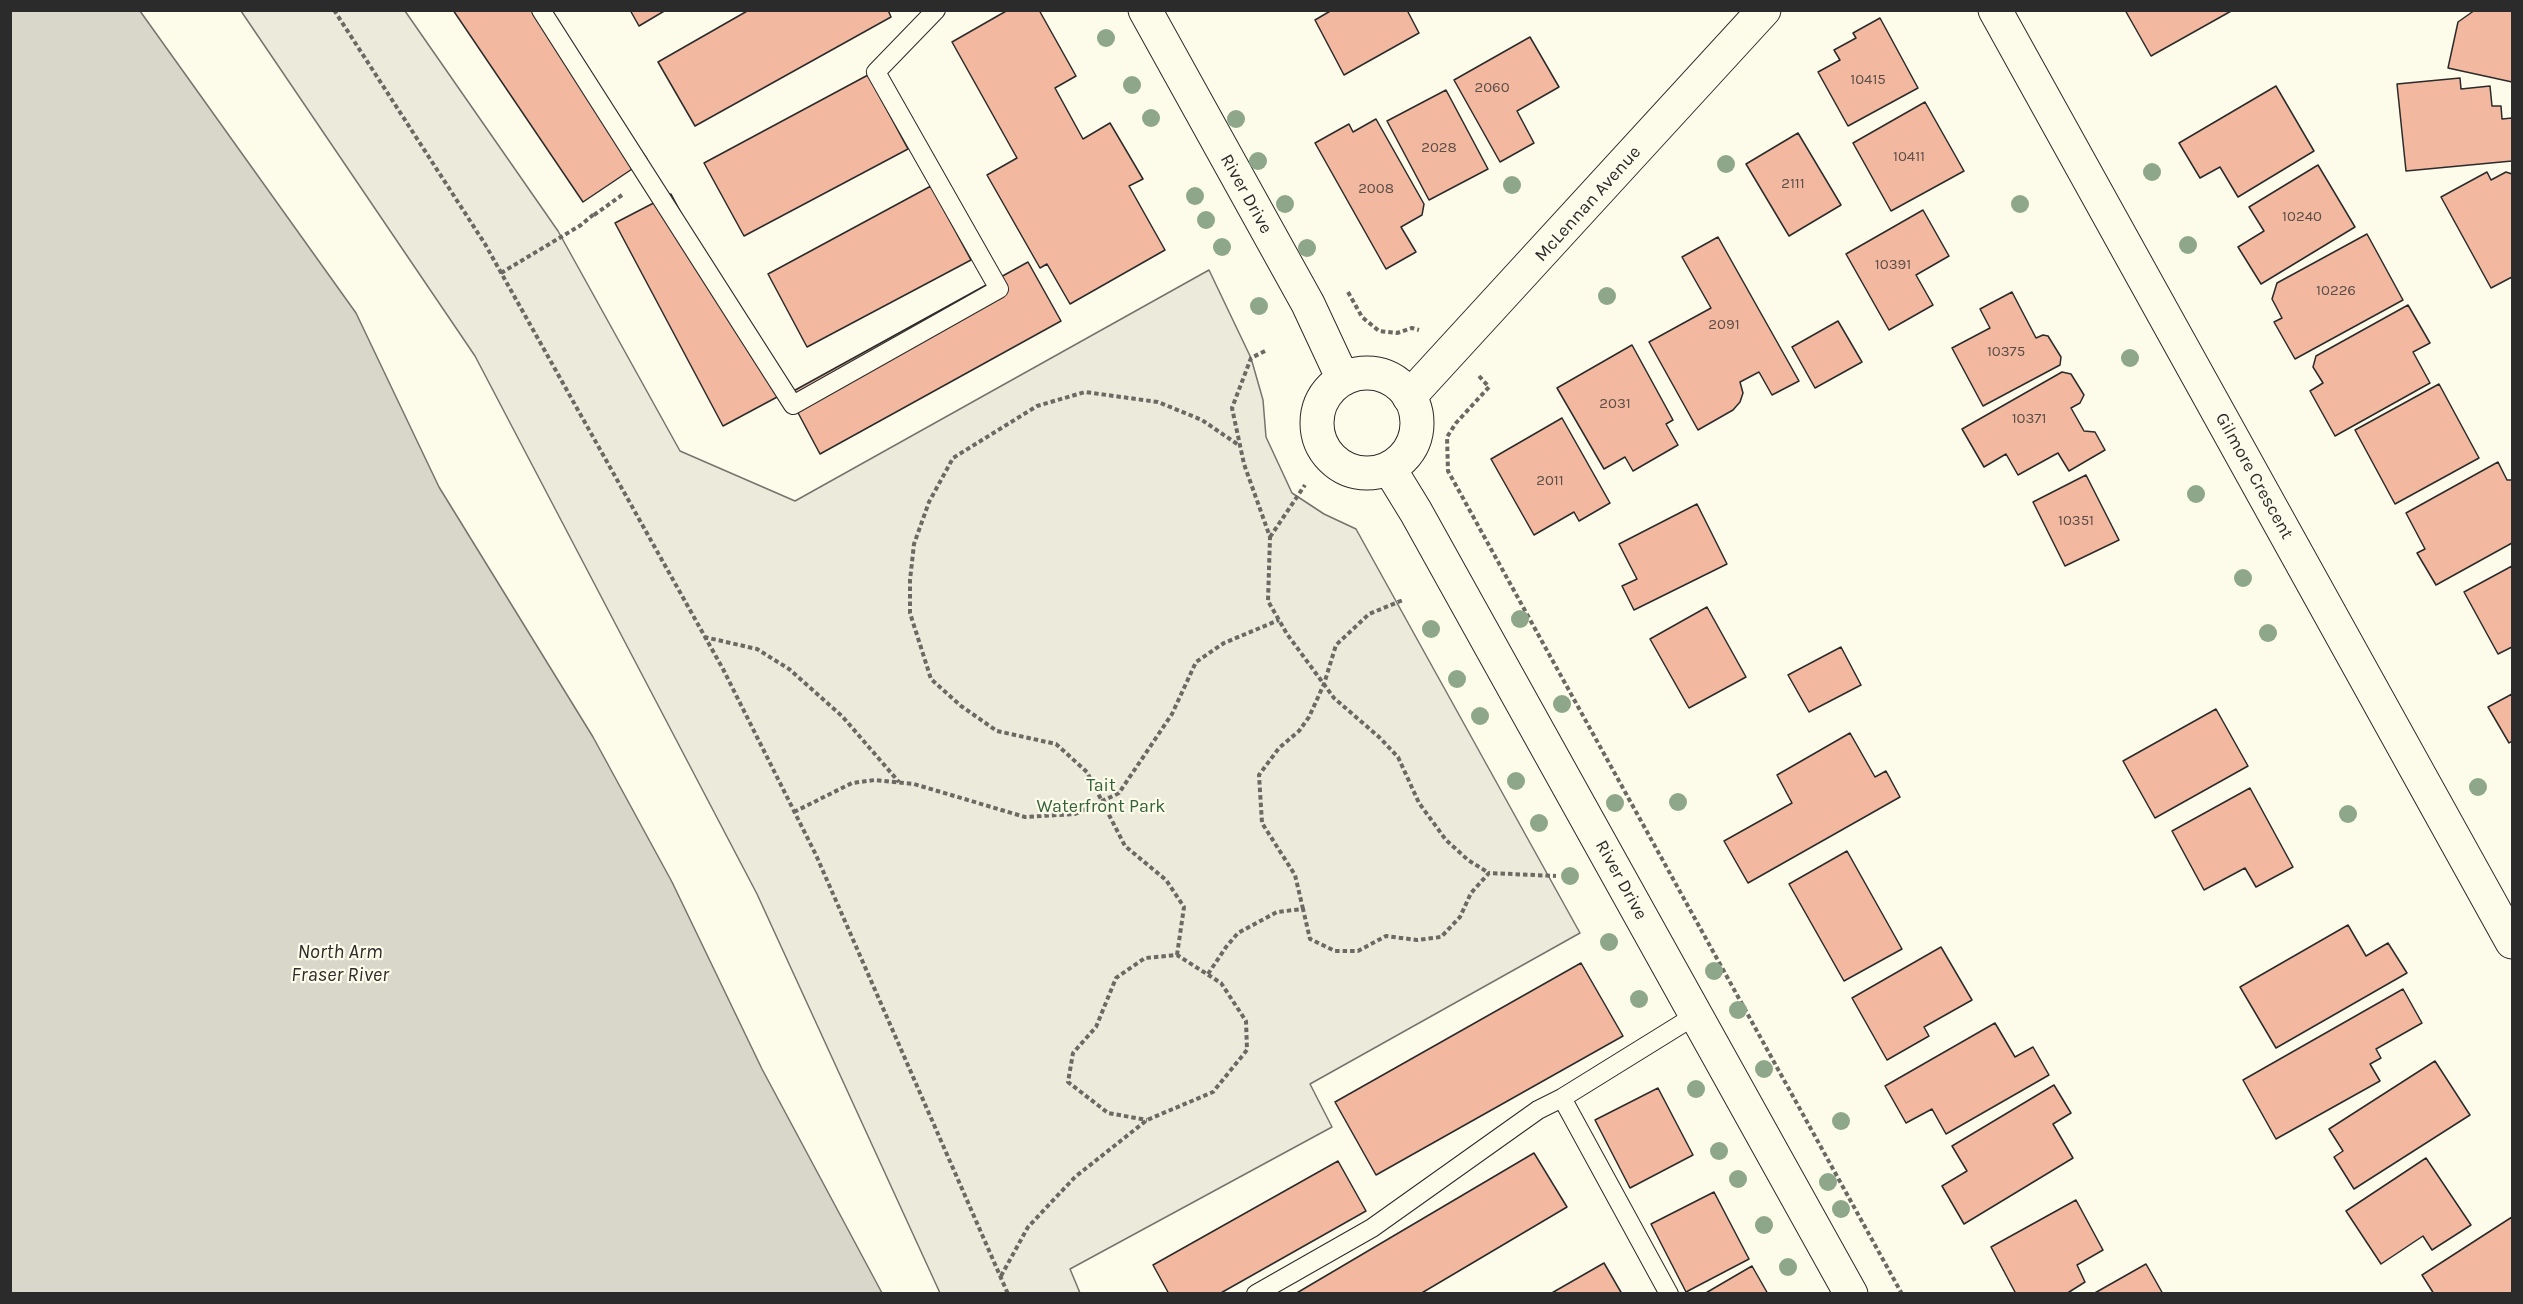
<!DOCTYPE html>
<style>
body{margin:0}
#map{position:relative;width:2523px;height:1304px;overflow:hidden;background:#fdfbea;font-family:Karla,sans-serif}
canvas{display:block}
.frame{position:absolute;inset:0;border:12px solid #2b2b2b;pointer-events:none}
</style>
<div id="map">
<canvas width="2523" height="1304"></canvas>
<div class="frame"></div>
</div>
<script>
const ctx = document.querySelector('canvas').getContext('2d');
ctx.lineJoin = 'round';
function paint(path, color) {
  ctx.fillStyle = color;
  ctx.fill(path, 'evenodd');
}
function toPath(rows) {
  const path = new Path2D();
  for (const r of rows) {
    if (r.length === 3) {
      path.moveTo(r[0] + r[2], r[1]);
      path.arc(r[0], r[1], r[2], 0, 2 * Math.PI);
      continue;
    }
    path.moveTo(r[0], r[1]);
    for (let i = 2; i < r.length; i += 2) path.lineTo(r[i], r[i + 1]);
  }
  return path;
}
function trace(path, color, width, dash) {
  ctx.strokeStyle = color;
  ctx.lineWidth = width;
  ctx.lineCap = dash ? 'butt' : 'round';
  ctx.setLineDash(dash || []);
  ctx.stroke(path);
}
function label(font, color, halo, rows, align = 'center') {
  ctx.font = font + ' Karla,sans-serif';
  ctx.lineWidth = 4.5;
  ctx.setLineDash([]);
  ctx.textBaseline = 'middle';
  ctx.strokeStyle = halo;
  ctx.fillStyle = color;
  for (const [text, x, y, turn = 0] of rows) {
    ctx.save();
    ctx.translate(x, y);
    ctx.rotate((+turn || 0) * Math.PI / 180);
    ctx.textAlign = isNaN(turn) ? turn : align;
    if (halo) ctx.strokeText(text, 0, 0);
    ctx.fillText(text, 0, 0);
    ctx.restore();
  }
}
const green = toPath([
 [241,11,405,11,558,231,680,451,795,501,1209,270,1251,358,1263,400,1266,437,1292,493,1324,514,1356,529,1580,933,1310,1084,1332,1127,1070,1269,1080,1293,940,1293,757,894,475,356,241,11]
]);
const water = toPath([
 [10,11,140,11,356,313,439,487,593,737,672,882,762,1069,882,1293,11,1293,10,11]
]);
const building = toPath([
 [453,10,546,10,647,159,583,202,453,10],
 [630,10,666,10,639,26,630,10],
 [749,10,888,10,891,17,695,126,658,62,749,10],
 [1008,10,1039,10,1076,76,1055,88,1083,139,1110,123,1143,179,1129,186,1165,250,1070,304,1047,264,1040,268,987,175,1017,158,952,42,1008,10],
 [1332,10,1407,10,1419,33,1344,75,1315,20,1332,10],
 [2125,10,2233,10,2151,56,2125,10],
 [2475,10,2512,10,2512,82,2448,68,2458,22,2475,10],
 [1880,18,1918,88,1848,126,1818,72,1840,60,1834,50,1856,38,1853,33,1880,18],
 [1530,37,1559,87,1517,111,1534,143,1500,162,1454,80,1530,37],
 [868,75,908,149,744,236,704,163,868,75],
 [2460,78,2461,89,2490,86,2492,106,2501,106,2502,119,2512,118,2512,161,2406,171,2397,84,2460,78],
 [2276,86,2314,151,2238,197,2220,167,2200,178,2179,143,2276,86],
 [1446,90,1488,169,1429,200,1387,121,1446,90],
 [1925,102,1964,171,1891,211,1853,143,1925,102],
 [1376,119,1424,204,1422,215,1401,227,1416,252,1386,269,1315,143,1349,124,1353,132,1376,119],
 [1798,133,1841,205,1789,236,1746,164,1798,133],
 [2318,165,2355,227,2261,284,2238,247,2264,231,2249,207,2318,165],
 [2487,172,2491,180,2506,172,2512,174,2512,277,2491,288,2441,197,2487,172],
 [931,186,971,260,807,347,768,274,931,186],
 [671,194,779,396,723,426,615,223,671,194],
 [1923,210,1949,256,1916,275,1933,305,1889,330,1846,254,1923,210],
 [2367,234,2403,300,2295,359,2274,322,2282,318,2272,299,2277,283,2367,234],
 [1718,237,1799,381,1772,395,1759,372,1740,382,1743,393,1740,402,1733,410,1698,430,1649,342,1711,308,1682,257,1718,237],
 [1028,262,1061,321,820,454,788,394,1028,262],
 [2012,292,2036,338,2043,335,2048,336,2061,357,2060,365,1983,406,1952,348,1990,328,1980,309,2012,292],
 [2408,305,2430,343,2413,352,2430,383,2335,436,2310,391,2323,383,2313,367,2316,356,2408,305],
 [1838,321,1862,362,1815,388,1792,347,1838,321],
 [1632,345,1673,420,1666,424,1678,445,1633,471,1625,457,1604,469,1557,388,1632,345],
 [2062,372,2071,374,2084,395,2080,403,2071,408,2084,431,2095,432,2105,450,2069,471,2058,453,2018,475,2006,454,1984,467,1962,429,2062,372],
 [2439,384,2479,458,2395,504,2355,430,2439,384],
 [1562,418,1610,503,1579,521,1574,512,1534,535,1491,459,1562,418],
 [2498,462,2507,480,2512,480,2512,543,2436,585,2417,553,2425,549,2406,513,2498,462],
 [2086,475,2119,540,2065,566,2033,502,2086,475],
 [1697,504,1727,564,1634,610,1622,586,1637,579,1619,544,1697,504],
 [2512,566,2512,647,2498,654,2464,592,2512,566],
 [1707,607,1746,677,1689,708,1650,639,1707,607],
 [1841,647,1861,685,1809,712,1788,675,1841,647],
 [2512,694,2512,741,2509,743,2488,707,2512,694],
 [2216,709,2248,766,2155,818,2123,761,2216,709],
 [1850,733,1875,777,1886,771,1900,797,1748,883,1724,841,1792,803,1777,775,1850,733],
 [2250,788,2293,867,2256,887,2245,868,2204,890,2172,831,2250,788],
 [1847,851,1902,949,1844,981,1789,884,1847,851],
 [2348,925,2366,956,2388,943,2407,973,2276,1048,2240,987,2348,925],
 [1941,947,1972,1000,1924,1027,1929,1036,1887,1060,1852,998,1941,947],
 [1581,963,1623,1036,1376,1175,1335,1102,1581,963],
 [2403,989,2422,1023,2376,1049,2381,1058,2370,1064,2380,1081,2276,1139,2243,1080,2403,989],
 [1995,1023,2015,1057,2033,1047,2049,1075,1946,1134,1932,1109,1906,1123,1885,1086,1995,1023],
 [2435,1061,2470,1115,2354,1189,2334,1157,2343,1151,2329,1129,2435,1061],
 [2054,1085,2071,1113,2053,1124,2073,1158,1964,1224,1942,1186,1967,1171,1952,1146,2054,1085],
 [1658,1088,1693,1155,1630,1188,1595,1120,1658,1088],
 [1534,1153,1567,1207,1420,1294,1295,1294,1534,1153],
 [2426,1158,2471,1225,2432,1250,2423,1236,2381,1264,2346,1211,2426,1158],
 [1338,1161,1366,1211,1219,1294,1169,1294,1153,1265,1338,1161],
 [1714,1192,1749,1259,1686,1292,1651,1224,1714,1192],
 [2076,1200,2103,1250,2077,1265,2085,1282,2066,1294,2016,1294,1991,1247,2076,1200],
 [2512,1217,2512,1294,2434,1294,2422,1275,2512,1217],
 [1604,1263,1622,1294,1550,1294,1604,1263],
 [2146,1264,2163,1294,2093,1294,2146,1264],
 [1752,1266,1768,1294,1704,1294,1752,1266]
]);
const path = toPath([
 [334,10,485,244,723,669,816,855,1008,1294],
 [594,215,622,195],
 [501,273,581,225,594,214],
 [1348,292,1362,317,1379,331,1397,333,1412,328,1419,330],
 [1265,351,1251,358,1232,408,1244,464,1270,537,1268,601,1287,634,1334,698,1379,737,1398,757,1419,803,1446,840,1468,860,1489,873],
 [1479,376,1489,387,1456,423,1447,437,1448,471,1902,1294],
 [1270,537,1305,485],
 [704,637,757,649,789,669,842,716,899,782],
 [794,812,852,783,875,780,914,784,1025,817,1075,814,1119,793,1172,714,1196,662,1224,643,1279,620],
 [1303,909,1295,875,1262,823,1259,775,1279,748,1299,731,1309,717,1324,684,1336,645,1369,614,1403,600],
 [1177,955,1184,907,1166,880,1125,846,1087,772,1056,744,997,731,961,706,931,679,910,613,910,580,914,544,929,502,953,458,1037,406,1085,392,1158,402,1202,420,1240,446],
 [1208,974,1226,947,1238,933,1277,912,1303,909,1310,939,1335,951,1358,951,1386,936,1417,940,1441,937,1460,917,1471,893,1489,873,1556,876],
 [1001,1276,1028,1227,1075,1177,1147,1120,1213,1092,1247,1050,1246,1021,1221,983,1177,955,1145,958,1116,978,1096,1027,1073,1053,1068,1082,1108,1113,1147,1120]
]);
const lane = toPath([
 [541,10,793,405,999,289,876,72,936,10],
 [1562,1098,1669,1294],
 [1256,1294,1372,1228,1538,1110,1562,1098,1696,1015]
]);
const street = toPath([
 [1995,10,2512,942],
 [1409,397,1764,10]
]);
const secondary = toPath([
 [1145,10,1308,304,1343,379],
 [1367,423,50],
 [1389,468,1416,512,1851,1294]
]);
const trees = [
 [1106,38],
 [1132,85],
 [1151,118],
 [1236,119],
 [1258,161],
 [1726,164],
 [2152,172],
 [1512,185],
 [1195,196],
 [1285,204],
 [2020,204],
 [1206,220],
 [2188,245],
 [1222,247],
 [1307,248],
 [1607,296],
 [1259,306],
 [2130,358],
 [2196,494],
 [2243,578],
 [1520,619],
 [1431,629],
 [2268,633],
 [1457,679],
 [1562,704],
 [1480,716],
 [1516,781],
 [2478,787],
 [1678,802],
 [1615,803],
 [2348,814],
 [1539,823],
 [1570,876],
 [1609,942],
 [1714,971],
 [1639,999],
 [1738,1010],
 [1764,1069],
 [1696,1089],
 [1841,1121],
 [1719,1151],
 [1738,1179],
 [1828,1182],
 [1841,1209],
 [1764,1225],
 [1788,1267]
];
const numberNames = [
 ["10415",1868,80],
 ["2060",1492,88],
 ["2028",1439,148],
 ["10411",1909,157],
 ["2111",1793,184],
 ["2008",1376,189],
 ["10240",2302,217],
 ["10391",1893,265],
 ["10226",2336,291],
 ["2091",1724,325],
 ["10375",2006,352],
 ["2031",1615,404],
 ["10371",2029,419],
 ["2011",1550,481],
 ["10351",2076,521]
];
const streetNames = [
 ["River Drive",1246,194,61],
 ["McLennan Avenue",1588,204,-48],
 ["Gilmore Crescent",2254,476,61],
 ["River Drive",1621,880,61]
];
const parkNames = [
 ["Tait",1101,786],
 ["Waterfront Park",1101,807]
];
const waterNames = [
 ["North Arm",340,952],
 ["Fraser River",340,975]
];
paint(green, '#ecebdb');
trace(green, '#74746e', 1.5);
paint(water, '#d8d7c9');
trace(water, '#74746e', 1.5);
paint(building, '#f2b8a0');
trace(building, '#2b2b2b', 1.5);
trace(lane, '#2b2b2b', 20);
trace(street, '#2b2b2b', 35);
trace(secondary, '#2b2b2b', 35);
trace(path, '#6a6964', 4, [4.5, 3]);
trace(lane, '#fdfbea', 18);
trace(street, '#fdfbea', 33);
trace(secondary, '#fdfbea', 33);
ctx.fillStyle = '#8ea78a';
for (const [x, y] of trees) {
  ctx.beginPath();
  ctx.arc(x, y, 9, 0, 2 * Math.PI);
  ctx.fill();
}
label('15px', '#5d4e48', null, numberNames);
label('18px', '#2b2b2b', '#fdfbea', streetNames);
label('18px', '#34623c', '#fdfbea', parkNames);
label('italic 20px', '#2b2b2b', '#fdfbea', waterNames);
</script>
